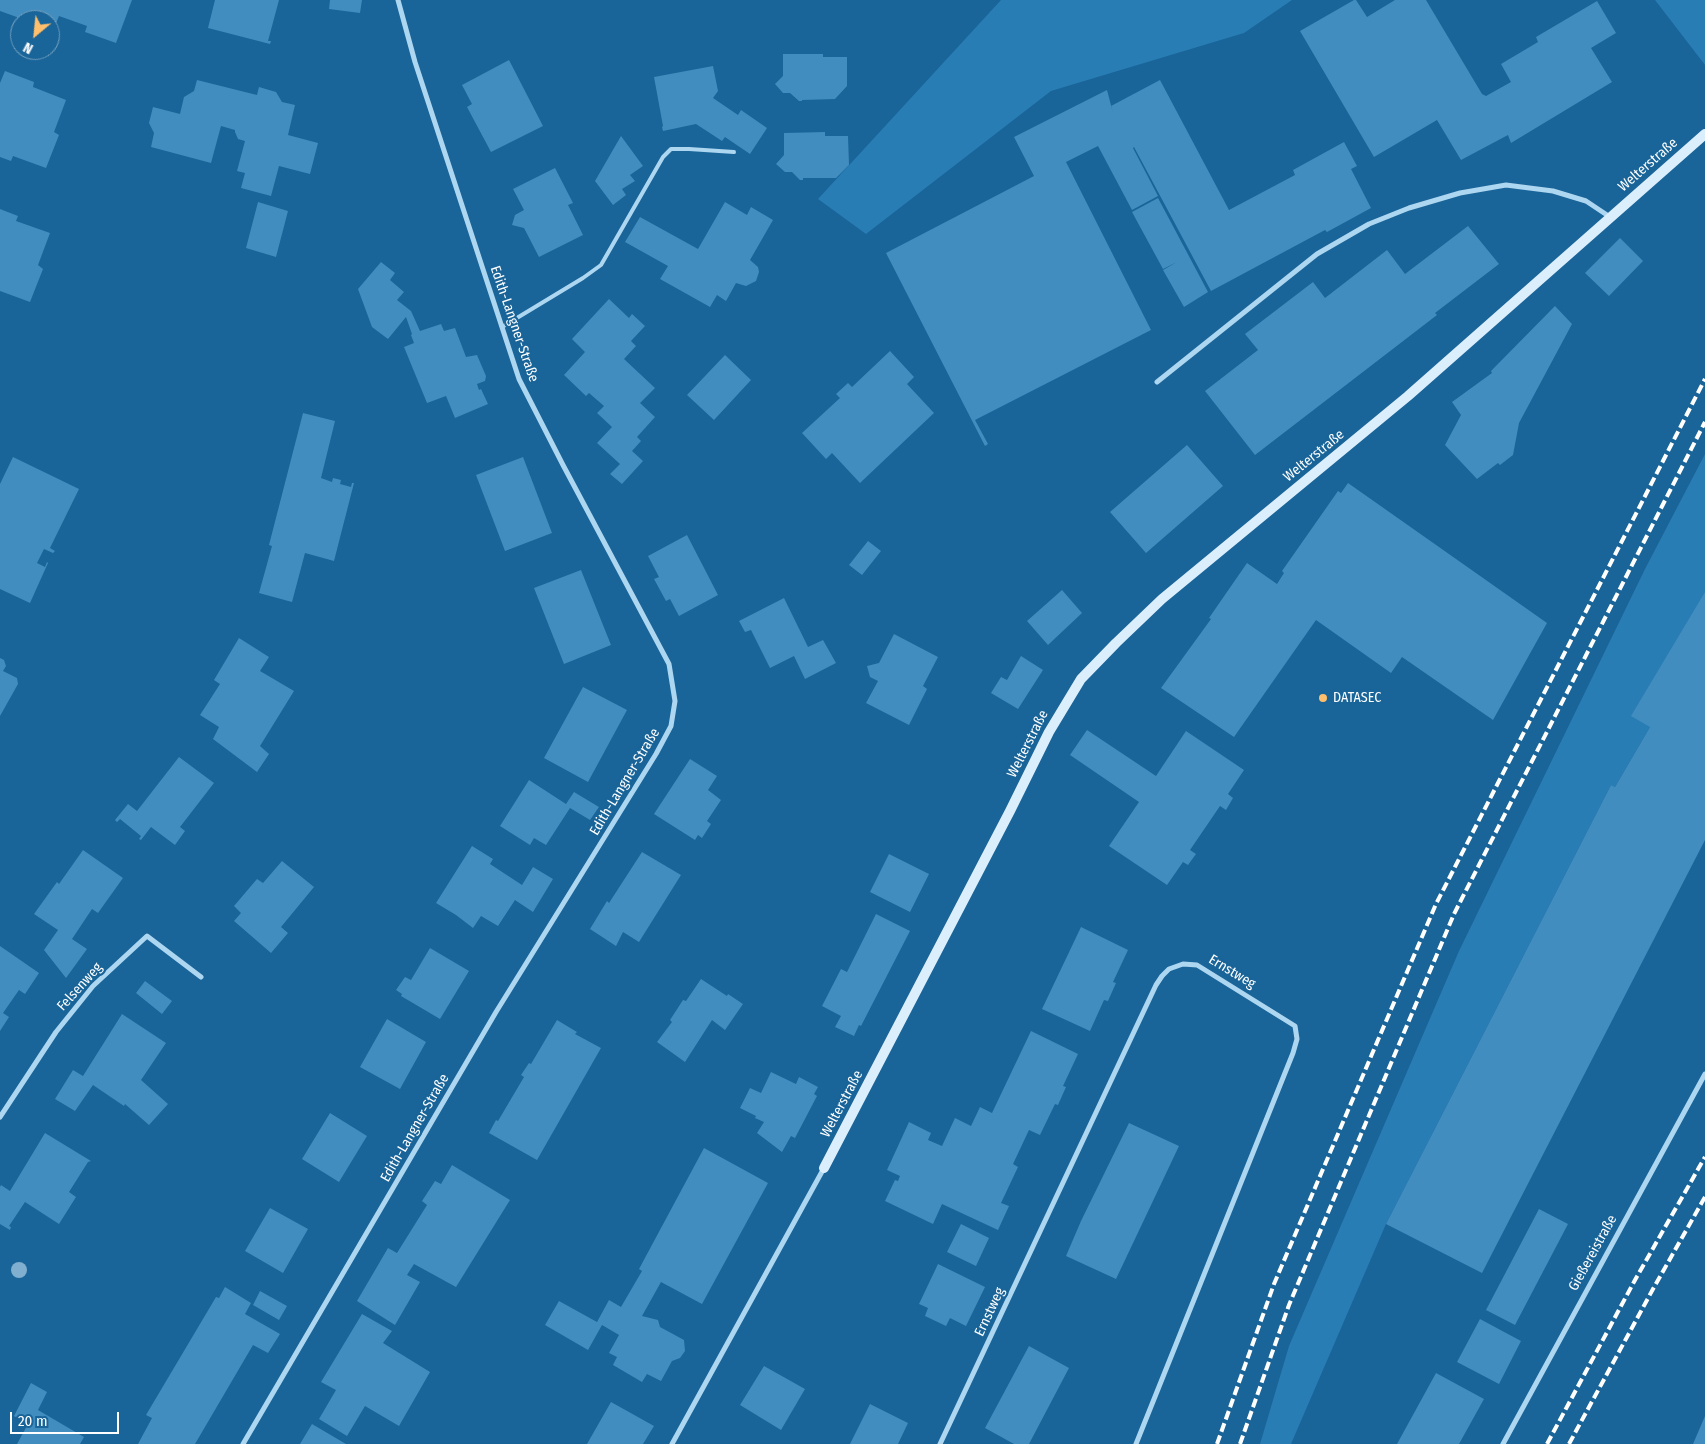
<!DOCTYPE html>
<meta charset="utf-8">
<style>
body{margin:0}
#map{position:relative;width:1705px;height:1444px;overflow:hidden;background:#196498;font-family:"Fira Sans Condensed",sans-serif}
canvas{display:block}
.north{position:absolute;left:10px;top:10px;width:50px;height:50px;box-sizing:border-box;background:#196498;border:1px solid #75a2c1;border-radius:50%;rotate:208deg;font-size:14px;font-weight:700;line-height:20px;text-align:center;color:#fff}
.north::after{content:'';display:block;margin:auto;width:18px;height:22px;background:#ffbf6d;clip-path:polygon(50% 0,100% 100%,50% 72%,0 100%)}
.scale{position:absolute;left:10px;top:1412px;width:109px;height:22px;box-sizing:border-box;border:2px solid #fff;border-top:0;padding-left:6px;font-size:15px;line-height:18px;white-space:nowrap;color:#fff;-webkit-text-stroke:4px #196498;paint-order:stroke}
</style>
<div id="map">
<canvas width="1705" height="1444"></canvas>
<div class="north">N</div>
<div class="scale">20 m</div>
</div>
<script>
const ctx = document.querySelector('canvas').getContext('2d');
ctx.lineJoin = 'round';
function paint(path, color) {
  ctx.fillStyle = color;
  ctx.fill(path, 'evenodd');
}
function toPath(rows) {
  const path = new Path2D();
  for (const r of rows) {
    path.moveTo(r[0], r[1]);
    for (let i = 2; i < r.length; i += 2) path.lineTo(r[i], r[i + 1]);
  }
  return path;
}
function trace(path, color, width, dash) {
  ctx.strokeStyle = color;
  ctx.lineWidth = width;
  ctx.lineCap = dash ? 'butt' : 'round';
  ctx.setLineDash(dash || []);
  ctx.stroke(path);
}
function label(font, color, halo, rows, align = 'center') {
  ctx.font = font + ' "Fira Sans Condensed",sans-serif';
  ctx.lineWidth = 4.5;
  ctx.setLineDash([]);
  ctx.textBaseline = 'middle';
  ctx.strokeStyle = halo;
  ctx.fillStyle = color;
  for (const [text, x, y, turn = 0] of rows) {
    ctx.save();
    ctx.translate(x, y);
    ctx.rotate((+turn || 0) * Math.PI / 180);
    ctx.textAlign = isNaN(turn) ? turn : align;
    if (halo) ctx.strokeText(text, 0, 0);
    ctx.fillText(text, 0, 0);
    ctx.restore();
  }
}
const green = toPath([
 [1001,0,1292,0,1244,33,1051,91,866,234,818,199],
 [1655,0,1705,0,1705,65],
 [1705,454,1705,592,1650,727,1615,787,1611,785,1386,1224,1291,1444,1260,1444,1289,1346,1459,951,1645,569]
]);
const building = toPath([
 [0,0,132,0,116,43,85,32,87,26,59,16,55,26,50,24,50,20,38,20,26,15,25,20,0,11],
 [215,0,279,0,268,41,271,41,270,44,208,28],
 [330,0,362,0,360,13,329,9],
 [1354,0,1356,0,1367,17,1395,0,1426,0,1482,94,1486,96,1511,82,1501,64,1538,42,1536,37,1597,1,1616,33,1591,48,1612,82,1511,143,1508,135,1461,160,1437,120,1374,157,1300,31],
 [783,54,823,54,823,57,847,57,847,86,835,99,802,100,802,101,799,101,790,93,783,93,775,84,783,76],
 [509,60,543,126,491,152,467,107,472,104,462,85],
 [713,66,718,91,713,98,738,115,741,110,767,128,750,154,725,137,722,141,696,124,663,131,662,127,663,126,654,77],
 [5,71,34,82,33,87,66,100,54,132,59,135,46,168,13,156,11,161,0,157,0,83],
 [197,80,257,95,259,87,276,92,282,102,295,105,288,135,318,143,310,174,279,166,271,196,241,188,245,173,237,171,245,141,238,139,235,132,235,130,221,126,211,163,151,147,154,133,149,123,153,107,180,114,184,97,194,91],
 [1160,80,1229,210,1295,175,1293,170,1344,142,1357,166,1351,169,1371,208,1327,232,1325,230,1211,291,1134,147,1133,148,1158,196,1132,210,1098,146,1066,162,1151,330,975,420,988,444,985,446,886,253,1034,176,1014,137,1107,90,1113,113,1111,106],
 [825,132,825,136,848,136,849,165,836,178,803,178,803,180,800,180,792,172,785,172,776,164,784,155,784,133],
 [621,136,643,166,630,175,635,181,622,189,626,195,613,205,595,181],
 [555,168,573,203,568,205,583,235,539,257,524,228,512,225,515,215,524,210,513,189],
 [1158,198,1208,292,1184,307,1163,270,1177,262,1163,269,1132,212],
 [258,202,288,211,276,257,246,248],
 [725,202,747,215,751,207,773,220,750,260,758,267,759,272,756,281,746,286,736,283,726,301,717,295,710,307,660,279,668,266,625,242,640,217,698,249],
 [0,209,18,216,16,221,50,233,38,265,43,269,30,302,0,291],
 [1468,226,1499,264,1435,313,1437,315,1255,455,1205,391,1258,350,1245,334,1313,282,1325,298,1387,250,1405,274],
 [1620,238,1643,261,1609,296,1585,273],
 [381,262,395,273,390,280,404,292,397,300,411,311,420,331,441,324,444,331,455,328,466,357,477,355,486,376,485,381,477,384,479,390,481,389,488,404,455,418,446,396,427,403,404,347,414,343,411,335,412,334,406,317,388,339,372,327,358,289],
 [609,299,629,318,632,314,645,326,631,341,636,346,624,359,655,388,640,403,655,417,637,437,641,441,632,451,643,461,622,484,610,474,620,464,597,443,612,427,597,413,604,406,589,393,586,396,564,375,585,352,572,339],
 [1555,306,1572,324,1519,423,1513,455,1500,465,1498,463,1477,479,1445,445,1461,415,1452,402,1492,373,1491,371],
 [890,351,914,377,907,384,934,413,860,483,832,453,826,459,802,433,840,398,836,394,848,383,852,387],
 [725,355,751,380,714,420,687,395],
 [303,413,335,421,321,478,332,482,333,478,341,480,340,484,351,487,352,483,354,483,334,561,305,553,292,602,259,593,272,546,269,545],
 [1187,445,1223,486,1146,553,1110,512],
 [13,457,79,489,50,548,55,551,53,553,44,549,37,563,45,567,47,562,48,563,30,603,0,589,0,484],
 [523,457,552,533,505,551,476,475],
 [1348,483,1547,623,1493,720,1402,657,1391,673,1316,620,1234,737,1161,688,1211,619,1209,618,1247,563,1277,584,1284,573,1282,571,1338,491,1341,493],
 [687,535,718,595,679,616,670,599,666,601,654,579,659,577,648,556],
 [868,541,881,551,862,575,849,565],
 [581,570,611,645,564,664,534,588],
 [1062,590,1082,613,1048,645,1027,621],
 [1705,592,1705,840,1482,1273,1386,1224,1611,785,1615,787,1650,727,1631,716],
 [784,598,808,647,823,640,836,663,805,679,794,656,770,668,751,630,745,632,739,621],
 [894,634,938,657,923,686,927,689,909,725,866,703,878,681,870,677,867,666,879,663],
 [239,638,269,657,260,671,294,691,260,746,269,754,257,772,213,739,219,727,200,715,220,684,214,680],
 [1021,656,1043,670,1018,709,991,693,1001,677,1007,680],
 [0,658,4,660,6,666,3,671,17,678,18,684,0,716],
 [583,687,627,710,588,782,544,758],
 [1087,730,1156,776,1186,731,1244,770,1228,794,1233,798,1226,810,1220,806,1190,850,1196,854,1188,865,1183,862,1167,885,1109,846,1139,802,1070,755],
 [179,757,214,783,180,827,185,831,175,845,151,827,141,840,139,839,141,836,120,819,117,822,115,820,128,804,137,811],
 [690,759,717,776,708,790,721,800,707,821,711,824,702,838,698,835,695,840,654,814],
 [529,780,566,804,574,792,599,807,590,820,570,808,546,845,534,838,530,845,500,826],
 [472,846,493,859,490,864,522,885,533,867,553,879,533,912,515,900,498,926,481,916,473,928,456,915,436,903],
 [83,850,123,878,98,913,92,909,72,939,87,949,66,978,44,950,58,930,34,914,57,882,59,884],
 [642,852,681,875,639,942,623,932,616,946,590,929,607,901,609,903],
 [889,854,929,874,910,912,870,892],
 [282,861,314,887,281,927,288,933,271,953,234,921,241,913,234,906,257,879,263,883],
 [876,914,910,931,861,1026,859,1025,854,1036,835,1027,841,1016,822,1006,841,969,847,972],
 [1081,927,1128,950,1113,982,1116,983,1108,1001,1104,1000,1090,1031,1042,1009],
 [0,946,39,973,25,994,19,990,3,1013,9,1017,0,1031],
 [430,948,469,971,440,1019,401,996,402,994,396,990,405,977,411,980],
 [701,979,727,996,728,994,743,1004,725,1030,712,1020,685,1062,657,1042,672,1022,670,1020,683,1000,686,1001],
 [145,981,172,1001,162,1014,136,993],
 [122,1014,166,1043,141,1080,168,1104,149,1125,125,1104,124,1106,93,1085,75,1111,55,1099,73,1070,83,1076],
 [387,1019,426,1042,400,1089,360,1067],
 [557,1020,577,1032,575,1034,601,1048,537,1160,489,1133,496,1120,498,1121,524,1077,521,1075,529,1063,531,1064],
 [1031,1031,1078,1054,1063,1086,1066,1087,1058,1105,1055,1104,1040,1135,1029,1130,1013,1164,1018,1167,1001,1203,1009,1206,998,1230,942,1204,933,1224,885,1201,895,1180,898,1181,900,1176,887,1170,909,1122,931,1133,928,1140,942,1146,955,1118,971,1126,980,1107,992,1113],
 [771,1072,796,1084,799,1077,818,1087,814,1094,817,1096,795,1138,791,1136,782,1152,757,1133,764,1122,755,1118,756,1116,740,1108,750,1088,761,1093],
 [330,1113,367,1136,339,1182,302,1159],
 [1129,1123,1179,1146,1116,1279,1066,1256,1081,1221],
 [45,1133,91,1161,88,1162,69,1192,76,1197,59,1224,25,1202,9,1226,11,1227,10,1230,0,1224,0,1187,1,1185,10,1191],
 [704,1148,768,1183,702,1304,661,1282,642,1316,658,1320,660,1327,684,1340,685,1351,680,1358,672,1361,661,1381,647,1374,642,1382,613,1365,617,1357,609,1353,619,1335,602,1325,588,1350,545,1325,559,1301,597,1322,609,1300,621,1307,642,1271,639,1269],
 [452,1165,510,1200,456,1287,414,1264,407,1275,420,1282,395,1325,357,1301,388,1248,397,1253,427,1205,422,1201,435,1181,441,1184],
 [270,1208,308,1229,283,1273,245,1251],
 [1539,1209,1568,1224,1515,1325,1486,1310],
 [961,1224,989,1238,976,1266,947,1252],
 [938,1264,985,1287,966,1326,950,1318,946,1326,925,1316,928,1308,919,1304],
 [225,1287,251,1303,245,1314,280,1334,268,1353,253,1345,195,1444,138,1444,152,1418,146,1415,216,1297,219,1298],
 [260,1291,287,1306,279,1320,253,1305],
 [362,1314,392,1331,383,1343,430,1372,399,1426,365,1406,347,1436,319,1419,336,1390,321,1382],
 [1480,1319,1521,1341,1499,1384,1457,1362],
 [1029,1346,1069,1368,1029,1444,1014,1444,985,1428],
 [764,1366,805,1389,781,1430,740,1405],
 [1436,1373,1484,1399,1459,1444,1397,1444],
 [31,1383,47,1392,38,1410,84,1437,80,1444,17,1444,28,1424,14,1416],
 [611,1402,654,1426,643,1444,587,1444],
 [870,1404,908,1423,898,1444,850,1444],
 [1705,1416,1705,1444,1693,1444],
 [312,1424,346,1444,300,1444]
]);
const lane = toPath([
 [502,327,583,278,601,265,663,157,671,149,689,149,734,152]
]);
const street = toPath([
 [1157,382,1317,254,1369,224,1409,208,1460,193,1506,185,1553,191,1586,201,1610,217],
 [0,1117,56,1032,93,986,147,936,201,977],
 [243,1444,496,1012,656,754,671,726,675,701,669,664,563,465,519,379,415,62,398,0],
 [672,1444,824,1168],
 [940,1444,1156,985,1162,976,1169,969,1183,964,1197,965,1295,1026,1297,1039,1293,1053,1136,1444],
 [1503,1444,1705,1074]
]);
const secondary = toPath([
 [824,1168,1010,811,1049,732,1081,679,1116,643,1162,599,1408,396,1705,134]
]);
const rail = toPath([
 [1217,1444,1274,1284,1436,904,1705,379],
 [1240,1444,1289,1305,1454,914,1705,422],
 [1547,1444,1635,1280,1705,1157],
 [1569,1444,1653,1289,1705,1197]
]);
const trees = [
 [19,1270]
];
const markers = [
 [1323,698,5,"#ffbf6d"]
];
const streetNames = [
 ["Welterstraße",1648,165,-41],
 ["Edith-Langner-Straße",514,324,71],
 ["Welterstraße",1314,456,-39],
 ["Welterstraße",1028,744,-63],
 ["Edith-Langner-Straße",625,782,-59],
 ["Ernstweg",1232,972,31],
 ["Felsenweg",80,987,-48],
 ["Welterstraße",842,1104,-62],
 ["Edith-Langner-Straße",415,1128,-60],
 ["Gießereistraße",1593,1253,-61],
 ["Ernstweg",990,1312,-65]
];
const poiNames = [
 ["DATASEC",1333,698]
];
paint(green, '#287db4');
paint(building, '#428dbf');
trace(lane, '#add6f1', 4);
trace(street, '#add6f1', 5);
trace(secondary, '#dbeefc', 10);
trace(rail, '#fff', 4, [9, 4]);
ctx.fillStyle = '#80afcf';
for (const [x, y] of trees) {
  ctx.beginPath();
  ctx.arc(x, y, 8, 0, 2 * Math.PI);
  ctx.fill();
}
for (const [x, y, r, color] of markers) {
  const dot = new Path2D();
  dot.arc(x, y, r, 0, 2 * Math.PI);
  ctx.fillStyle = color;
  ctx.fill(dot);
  trace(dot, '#196498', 2);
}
label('14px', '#fff', '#196498', streetNames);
label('14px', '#fff', '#196498', poiNames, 'left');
</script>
